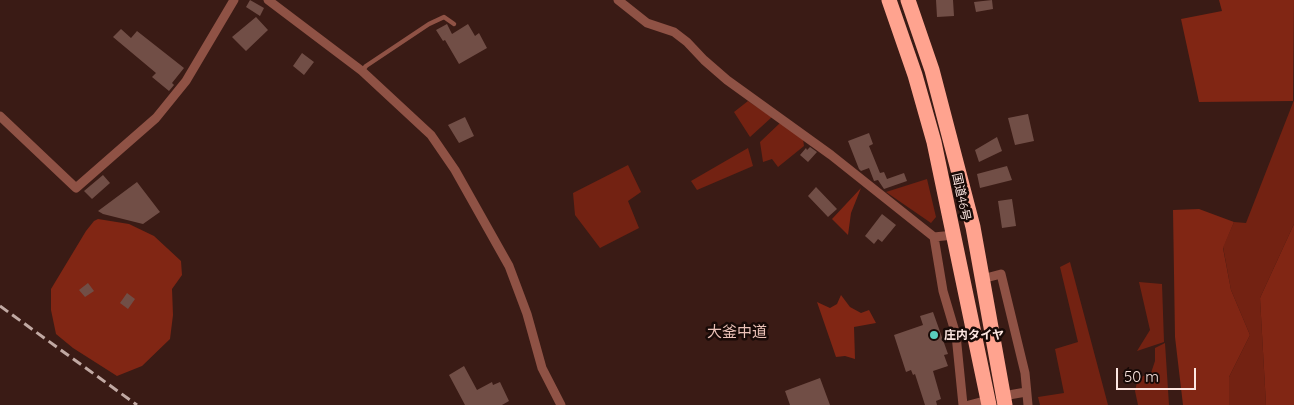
<!DOCTYPE html>
<meta charset="utf-8">
<style>
body{margin:0}
#map{position:relative;width:1294px;height:405px;overflow:hidden;background:#3a1b15;font-family:Quicksand,sans-serif}
canvas{display:block}
.scale{position:absolute;left:1116px;top:368px;width:80px;height:22px;box-sizing:border-box;border:2px solid #fde7e2;border-top:0;padding-left:6px;font-size:15px;line-height:18px;white-space:nowrap;color:#fde7e2;-webkit-text-stroke:4px #180a07;paint-order:stroke}
</style>
<div id="map">
<canvas width="1294" height="405"></canvas>
<div class="scale">50 m</div>
</div>
<script>
const ctx = document.querySelector('canvas').getContext('2d');
ctx.lineJoin = 'round';
function paint(path, color) {
  ctx.fillStyle = color;
  ctx.fill(path, 'evenodd');
}
function toPath(rows) {
  const path = new Path2D();
  for (const r of rows) {
    path.moveTo(r[0], r[1]);
    for (let i = 2; i < r.length; i += 2) path.lineTo(r[i], r[i + 1]);
  }
  return path;
}
function trace(path, color, width, dash) {
  ctx.strokeStyle = color;
  ctx.lineWidth = width;
  ctx.lineCap = dash ? 'butt' : 'round';
  ctx.setLineDash(dash || []);
  ctx.stroke(path);
}
function label(font, color, halo, rows, align = 'center') {
  ctx.font = font + ' Quicksand,"Noto Sans JP",sans-serif';
  ctx.lineWidth = 5;
  ctx.setLineDash([]);
  ctx.textBaseline = 'middle';
  ctx.strokeStyle = halo;
  ctx.fillStyle = color;
  for (const [text, x, y, turn = 0] of rows) {
    ctx.save();
    ctx.translate(x, y);
    ctx.rotate((+turn || 0) * Math.PI / 180);
    ctx.textAlign = isNaN(turn) ? turn : align;
    if (halo) ctx.strokeText(text, 0, 0);
    ctx.fillText(text, 0, 0);
    ctx.restore();
  }
}
const green = toPath([
 [1294,100,1294,224,1260,298,1266,405,1229,405,1229,377,1250,335,1231,290,1223,247,1234,222,1246,223],
 [748,101,772,117,750,137,734,112],
 [780,123,803,139,804,146,778,167,772,159,763,162,760,142],
 [748,148,753,166,697,190,691,181],
 [628,165,641,192,628,201,639,228,600,248,575,215,573,193],
 [927,179,936,217,931,223,886,192],
 [1070,262,1108,405,1040,405,1038,397,1064,393,1055,349,1078,342,1060,267],
 [1139,282,1162,284,1164,342,1137,351,1150,330],
 [1165,343,1169,405,1138,405,1135,391,1138,378,1151,373,1155,361,1155,348]
]);
const forest = toPath([
 [1219,0,1294,0,1293,101,1199,102,1181,19,1222,11],
 [861,188,851,213,848,235,832,219],
 [1199,209,1234,222,1223,248,1231,290,1250,335,1229,377,1229,405,1183,405,1175,337,1173,210],
 [98,219,129,224,154,236,181,261,182,275,172,289,173,315,170,339,142,366,117,376,73,348,56,334,51,310,51,289,86,231,94,221],
 [1294,224,1294,405,1266,405,1260,298],
 [841,295,850,307,861,313,869,310,876,323,854,327,855,359,845,356,836,357,817,302,830,308,837,304]
]);
const building = toPath([
 [250,0,264,8,260,16,246,7],
 [936,0,953,0,954,16,937,17],
 [992,0,993,9,976,12,974,2],
 [256,17,268,30,246,51,232,37],
 [447,24,452,34,468,24,475,36,479,33,487,48,459,64,445,40,443,41,436,30],
 [121,29,131,38,137,31,184,68,172,83,174,85,169,91,152,77,156,73,113,37],
 [302,53,314,62,304,75,293,66],
 [1028,114,1034,141,1015,145,1008,118],
 [465,117,474,136,459,143,448,125],
 [869,133,873,144,869,146,880,173,884,172,887,179,904,173,907,181,884,189,878,180,874,181,869,168,861,171,859,169,848,141],
 [997,137,1002,151,979,162,975,150],
 [810,147,817,152,808,162,800,155,806,148,807,150],
 [1007,166,1012,180,980,188,977,174],
 [103,175,110,183,92,199,84,191],
 [137,182,160,212,143,224,103,214,98,211],
 [816,187,837,209,828,217,808,196],
 [1012,199,1016,226,1002,228,998,201],
 [882,214,896,225,882,242,878,239,874,244,865,236],
 [88,283,94,291,85,297,79,290],
 [127,293,135,299,128,309,120,303],
 [933,312,948,354,944,355,948,366,933,371,941,399,936,401,937,405,925,405,915,374,913,375,911,370,906,372,894,335,923,325,920,316],
 [464,366,477,390,492,382,493,385,500,382,509,401,502,405,465,405,449,375],
 [820,378,830,405,790,405,785,391]
]);
const lane = toPath([
 [362,71,366,66,429,24,444,17,454,24]
]);
const street = toPath([
 [268,0,362,71,431,135,455,170,509,266,527,314,542,368,561,405],
 [618,0,647,23,674,32,687,42,704,60,727,80,831,155,934,237,954,235],
 [0,116,76,188,156,118,186,81,234,0],
 [934,237,943,291,956,335,963,405],
 [982,279,1001,274,1025,373,1028,405],
 [1003,396,1026,392],
 [969,405,988,400]
]);
const highway = toPath([
 [889,0,915,75,934,142,989,405],
 [908,0,932,70,973,227,1005,405]
]);
const rail = toPath([
 [0,306,137,405]
]);
const markers = [
 [934,335,5,"#59cebe"]
];
const streetNames = [
 ["国道46号",961,197,78]
];
const poiNames = [
 ["庄内タイヤ",944,335]
];
const quarterNames = [
 ["大釜中道",737,332]
];
paint(green, '#732212');
paint(forest, '#812614');
paint(building, '#714e46');
trace(lane, '#8f5245', 4.5);
trace(street, '#8f5245', 9);
trace(highway, '#ffa38f', 15);
trace(rail, '#c1a9a3', 3, [10, 5]);
for (const [x, y, r, color] of markers) {
  const dot = new Path2D();
  dot.arc(x, y, r, 0, 2 * Math.PI);
  ctx.fillStyle = color;
  ctx.fill(dot);
  trace(dot, '#180a07', 2);
}
label('12px', '#fde7e2', '#180a07', streetNames);
label('bold 12px', '#fde7e2', '#180a07', poiNames, 'left');
label('15px', '#eac1b7', '#180a07', quarterNames);
</script>
